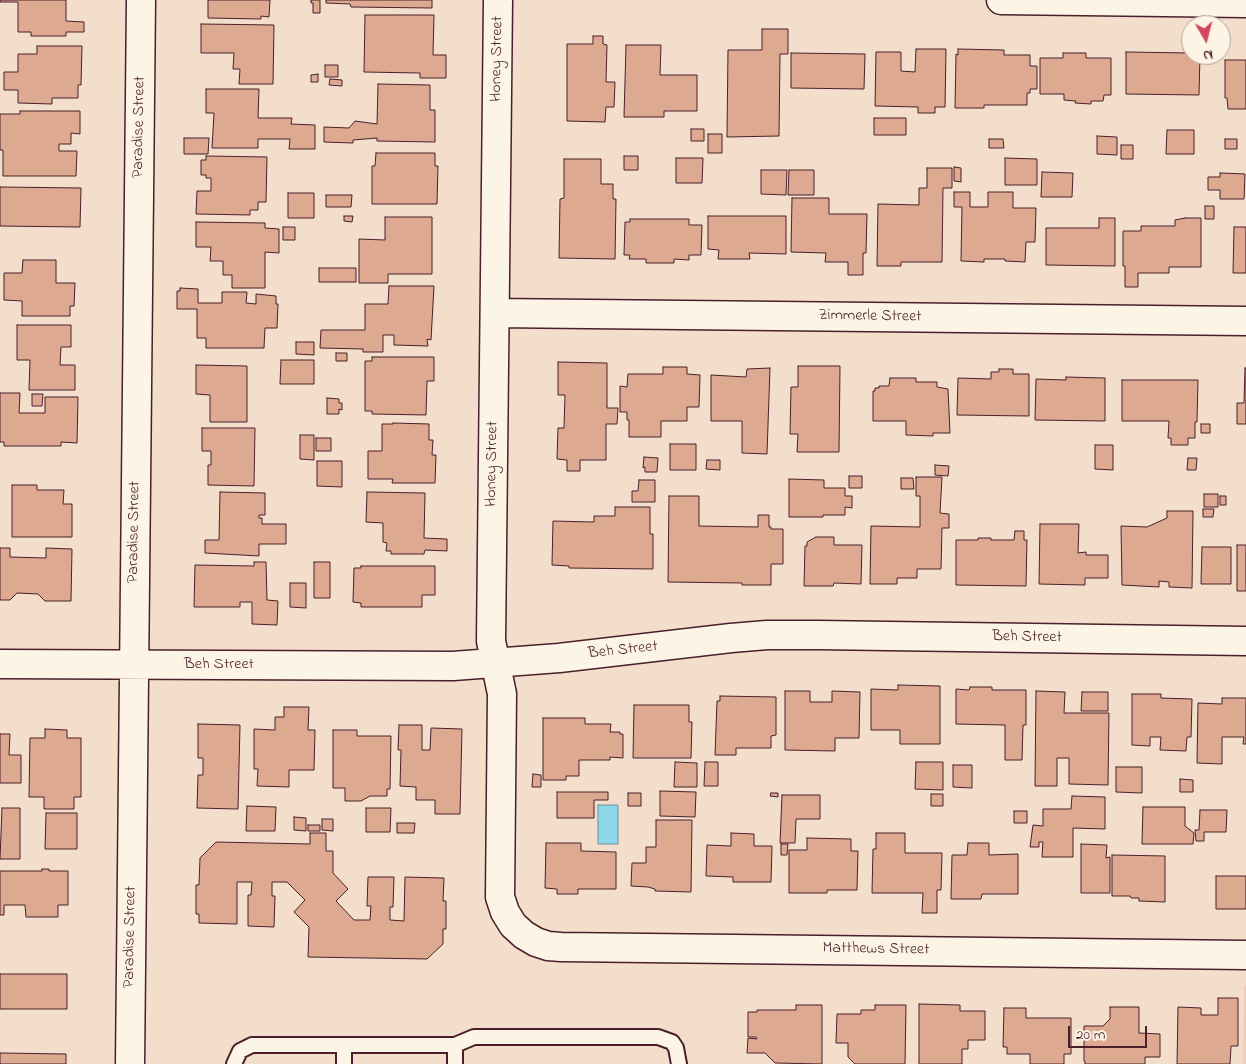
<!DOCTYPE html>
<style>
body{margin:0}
#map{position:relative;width:1246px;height:1064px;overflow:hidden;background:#f3decc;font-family:"Indie Flower",sans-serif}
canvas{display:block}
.north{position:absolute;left:1181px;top:15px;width:50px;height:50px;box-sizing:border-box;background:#fcf5e5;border:1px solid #b59f9b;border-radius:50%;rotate:172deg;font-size:14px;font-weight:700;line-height:20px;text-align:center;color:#4a1f2b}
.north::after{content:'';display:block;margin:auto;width:18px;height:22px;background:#d1495b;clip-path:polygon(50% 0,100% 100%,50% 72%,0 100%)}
.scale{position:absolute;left:1068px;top:1026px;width:79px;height:22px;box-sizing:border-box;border:2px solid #4a1f2b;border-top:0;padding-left:6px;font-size:15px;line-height:18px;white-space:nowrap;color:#4a1f2b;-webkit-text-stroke:4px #fcf5e5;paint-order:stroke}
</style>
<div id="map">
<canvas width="1246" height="1064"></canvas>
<div class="north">N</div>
<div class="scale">20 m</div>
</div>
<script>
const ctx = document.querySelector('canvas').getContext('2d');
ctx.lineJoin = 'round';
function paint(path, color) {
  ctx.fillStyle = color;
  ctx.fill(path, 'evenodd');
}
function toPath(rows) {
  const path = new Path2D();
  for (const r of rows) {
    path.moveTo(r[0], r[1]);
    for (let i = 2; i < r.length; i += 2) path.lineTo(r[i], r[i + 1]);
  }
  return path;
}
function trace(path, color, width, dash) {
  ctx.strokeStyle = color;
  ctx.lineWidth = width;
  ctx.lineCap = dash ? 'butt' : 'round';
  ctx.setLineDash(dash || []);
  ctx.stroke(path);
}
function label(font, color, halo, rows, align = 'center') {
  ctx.font = font + ' "Indie Flower",sans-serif';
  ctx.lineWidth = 4;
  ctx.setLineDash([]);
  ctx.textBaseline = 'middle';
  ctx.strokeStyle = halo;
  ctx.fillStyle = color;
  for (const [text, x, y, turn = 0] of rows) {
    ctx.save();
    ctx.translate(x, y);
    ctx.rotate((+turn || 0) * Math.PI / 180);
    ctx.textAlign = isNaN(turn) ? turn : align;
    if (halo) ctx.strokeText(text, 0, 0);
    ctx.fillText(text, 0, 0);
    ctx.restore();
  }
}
const built = toPath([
 [1244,985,1246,985,1246,1064,1243,1064]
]);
const water = toPath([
 [598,805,618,805,618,844,598,844,598,805]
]);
const building = toPath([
 [0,0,66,0,66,21,84,22,84,32,66,32,66,36,31,36,31,32,18,32,18,2,0,2,0,0],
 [208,0,270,0,269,17,261,16,261,19,208,18,208,0],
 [311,0,320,0,320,13,313,13,313,3,311,3,311,0],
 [326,0,432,0,432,8,351,7,350,4,326,3,326,0],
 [365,15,434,15,433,55,446,55,446,78,420,78,420,73,364,72,365,15],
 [201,24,274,25,273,84,239,84,240,69,233,69,234,53,201,53,201,24],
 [762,29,788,29,788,54,780,54,779,136,727,137,728,50,762,50,762,29],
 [593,36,603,36,603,44,607,45,606,82,615,82,614,107,606,107,605,122,567,121,567,44,593,44,593,36],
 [626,45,661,45,660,75,697,75,697,111,664,111,664,117,624,117,626,45],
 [37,46,82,46,81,85,78,85,78,98,52,98,52,104,18,103,18,90,4,90,4,72,18,72,18,54,37,54,37,46],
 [916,49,946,49,945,107,935,107,935,113,918,113,918,107,875,106,876,52,901,52,901,71,915,72,916,49],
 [958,49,1004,50,1004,55,1030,55,1030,66,1037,66,1037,89,1030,89,1030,93,1027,93,1027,105,984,105,984,108,955,108,956,54,958,55,958,49],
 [1126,52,1191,53,1191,55,1200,55,1199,95,1126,94,1126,52],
 [791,53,865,54,864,89,791,88,791,53],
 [1063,53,1086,53,1086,58,1111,58,1111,95,1104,95,1103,101,1091,101,1091,104,1075,103,1076,101,1064,100,1064,94,1040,94,1040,58,1063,58,1063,53],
 [1225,60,1246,60,1246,109,1228,109,1227,98,1225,98,1225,60],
 [325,65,338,65,338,77,325,77,325,65],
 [318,74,318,82,311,82,311,75,318,74],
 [330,79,342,80,342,86,329,85,330,79],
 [378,84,430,85,430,110,435,110,435,142,377,141,377,138,353,140,353,143,324,142,324,127,349,128,355,121,377,124,378,84],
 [206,89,259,89,258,118,292,118,291,124,315,125,315,149,289,149,290,139,258,139,258,148,212,148,214,113,206,113,206,89],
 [20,111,80,111,80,134,71,133,71,144,59,144,59,151,77,151,76,176,3,176,3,150,0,150,0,114,20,114,20,111],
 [874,118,906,118,906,135,874,135,874,118],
 [691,129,704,129,704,141,691,141,691,129],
 [1167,130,1194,130,1194,154,1166,154,1167,130],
 [708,134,722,134,722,153,708,153,708,134],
 [1097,136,1117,137,1117,155,1097,154,1097,136],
 [184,138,209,138,208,154,184,154,184,138],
 [989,139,1003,139,1004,148,989,148,989,139],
 [1225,139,1237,139,1237,149,1225,149,1225,139],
 [1121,145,1133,145,1133,159,1121,159,1121,145],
 [376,153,435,153,435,166,438,166,437,204,372,204,372,166,375,166,376,153],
 [206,156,267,157,266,202,258,202,258,210,250,210,250,215,196,214,197,191,211,191,211,178,206,178,206,175,201,175,201,160,206,160,206,156],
 [624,156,638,156,638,170,624,170,624,156],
 [676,158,703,158,702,183,676,183,676,158],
 [1005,158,1037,159,1037,185,1005,185,1005,158],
 [564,159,601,159,601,184,613,184,613,199,616,199,615,259,559,258,560,199,564,198,564,159],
 [954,167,961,168,961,182,954,181,954,167],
 [927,168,952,168,952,188,943,188,942,262,901,262,901,266,877,266,878,204,919,205,919,188,927,188,927,168],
 [761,170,787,170,786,195,761,194,761,170],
 [789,170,814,170,814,195,788,195,789,170],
 [1042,172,1073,173,1072,197,1041,197,1042,172],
 [1220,173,1245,174,1244,199,1220,199,1220,190,1208,190,1208,177,1220,177,1220,173],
 [0,187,81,188,80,227,0,226,0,187],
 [954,192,970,192,970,207,988,207,988,192,1013,192,1013,208,1036,208,1035,242,1026,242,1025,262,1005,261,1005,259,984,259,984,262,961,261,962,207,954,207,954,192],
 [288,193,314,193,314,218,288,218,288,193],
 [326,195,352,195,351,207,326,207,326,195],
 [792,198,829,198,829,214,867,214,866,253,863,253,863,275,848,275,848,262,825,262,826,253,791,252,792,198],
 [1205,206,1214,206,1214,219,1205,219,1205,206],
 [344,216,353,216,352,222,344,221,344,216],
 [708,216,786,216,786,254,749,253,750,259,718,259,719,250,708,249,708,216],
 [385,217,432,217,432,274,388,274,388,283,359,283,359,239,385,240,385,217],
 [1099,218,1115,218,1115,266,1046,265,1046,228,1099,228,1099,218],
 [1185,218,1201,218,1201,267,1169,267,1169,273,1138,273,1138,287,1125,287,1125,266,1123,266,1123,231,1141,231,1141,226,1175,226,1175,220,1185,218],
 [630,219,689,219,689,225,702,225,701,255,689,255,689,260,674,259,674,263,646,263,646,259,629,259,630,255,624,255,625,222,630,222,630,219],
 [196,222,265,223,265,228,279,229,279,253,265,252,265,288,232,288,232,275,223,275,223,261,210,261,211,247,196,247,196,222],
 [283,227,295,227,295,240,283,240,283,227],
 [1234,227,1246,227,1246,273,1233,273,1234,227],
 [23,260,56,260,56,283,75,283,74,306,70,306,70,316,22,316,22,301,4,300,4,273,22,273,23,260],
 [319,268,356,268,356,282,319,282,319,268],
 [389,286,434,286,431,340,427,339,428,346,394,345,394,335,383,335,383,352,363,352,363,349,320,348,321,330,365,330,365,304,388,304,389,286],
 [180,288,198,289,198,303,222,303,222,292,247,292,246,303,256,304,256,294,276,296,276,304,278,304,277,328,265,328,264,348,206,348,206,338,197,338,197,309,177,309,177,291,180,291,180,288],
 [17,325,71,325,71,347,61,347,60,365,75,365,75,390,29,390,30,360,17,360,17,325],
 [296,342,314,342,314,355,296,354,296,342],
 [336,353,347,353,347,361,336,361,336,353],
 [372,357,434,357,434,381,427,381,426,415,372,414,372,411,365,411,365,361,372,361,372,357],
 [281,360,314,360,314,384,280,384,281,360],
 [558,362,607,363,607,408,618,408,617,424,606,424,606,460,580,460,580,471,567,471,567,460,557,459,558,428,564,428,565,395,558,395,558,362],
 [196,365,247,366,247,422,210,422,210,395,196,394,196,365],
 [798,366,840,366,839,452,797,452,798,434,790,434,791,387,798,387,798,366],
 [663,367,687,367,687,374,700,375,699,407,687,407,687,421,661,421,661,437,629,437,629,420,627,420,627,412,620,412,620,386,627,387,628,374,663,374,663,367],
 [770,368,767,454,742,453,742,421,711,421,711,375,746,377,747,369,770,368],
 [1245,368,1246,368,1246,424,1237,424,1237,403,1244,403,1245,368],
 [999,369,1013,369,1013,374,1029,374,1029,416,957,415,958,378,991,379,991,372,999,372,999,369],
 [1066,377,1105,378,1105,421,1035,420,1036,379,1066,380,1066,377],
 [890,378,916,378,916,382,937,382,937,387,948,389,950,433,933,433,933,436,906,435,906,421,873,421,873,391,875,391,875,388,879,388,879,386,889,386,890,378],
 [1122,380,1198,380,1197,422,1195,422,1195,438,1188,438,1188,445,1171,445,1171,438,1168,438,1169,421,1122,421,1122,380],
 [0,393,20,393,19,413,45,413,45,397,78,397,77,443,61,442,61,446,4,446,4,442,0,442,0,393],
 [32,394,43,394,42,406,32,406,32,394],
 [327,398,339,399,339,403,342,403,342,410,339,409,339,414,327,414,327,398],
 [393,423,429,424,429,440,433,440,432,455,436,455,435,483,392,483,393,479,368,479,368,451,382,451,382,424,393,424,393,423],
 [1201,424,1210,424,1210,433,1201,433,1201,424],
 [202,428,255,428,254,486,208,485,208,465,211,465,211,451,202,451,202,428],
 [300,435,314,435,314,460,300,459,300,435],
 [316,438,331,438,331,451,316,451,316,438],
 [670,444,696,444,696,470,670,470,670,444],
 [1095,445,1113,445,1113,470,1095,469,1095,445],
 [644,457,658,458,657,472,645,472,645,467,643,468,644,457],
 [1188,458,1197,458,1196,470,1187,470,1188,458],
 [707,460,720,460,720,470,706,469,707,460],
 [317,461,342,461,342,487,317,486,317,461],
 [935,465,949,466,948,476,935,475,935,465],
 [849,476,862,476,862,488,849,488,849,476],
 [916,477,942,477,940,513,949,514,949,528,942,528,941,569,917,569,917,578,897,578,897,584,870,584,871,526,920,527,920,496,916,496,916,477],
 [901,478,913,478,914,489,901,489,901,478],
 [789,479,824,480,824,488,845,488,845,496,852,496,852,508,845,507,845,515,823,515,823,517,789,517,789,479],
 [639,480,655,480,655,502,632,502,632,491,638,491,639,480],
 [12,485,37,485,37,490,64,490,63,504,72,504,72,537,12,537,12,485],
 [220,492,265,493,265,515,259,515,259,518,262,518,262,524,286,524,286,544,259,544,259,556,205,553,205,540,219,540,220,492],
 [367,492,425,493,424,538,447,539,447,551,425,550,424,554,391,554,391,551,386,551,387,543,383,542,383,523,366,522,367,492],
 [1204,494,1218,494,1218,507,1204,507,1204,494],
 [669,496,699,496,699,526,758,527,758,515,769,515,769,527,771,527,771,529,783,529,783,564,771,564,771,585,742,585,742,583,668,582,669,496],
 [1220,496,1226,496,1226,505,1220,505,1220,496],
 [615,507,650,507,650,534,653,534,653,569,569,568,569,566,552,565,553,521,594,522,594,516,615,516,615,507],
 [1203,509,1214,509,1213,517,1203,517,1203,509],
 [1167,511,1193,511,1192,588,1169,587,1169,582,1159,581,1159,587,1122,585,1121,526,1147,527,1167,518,1167,511],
 [1040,524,1079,524,1078,553,1086,552,1086,555,1108,555,1108,578,1085,578,1085,585,1039,584,1040,524],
 [1015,531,1024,531,1024,540,1027,540,1026,586,956,585,956,540,978,540,978,538,991,538,991,540,1014,540,1015,531],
 [816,537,834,537,834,545,862,545,861,584,834,583,833,586,804,586,805,546,807,546,807,542,816,537],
 [1237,545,1246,545,1246,591,1237,591,1237,545],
 [1202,547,1231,547,1231,584,1201,584,1202,547],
 [0,548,10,548,10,557,46,558,46,548,72,549,71,601,45,601,38,594,17,593,10,600,0,600,0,548],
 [254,562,266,562,267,600,278,601,277,625,252,624,252,602,240,602,240,607,194,607,195,565,254,566,254,562],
 [314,562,330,562,330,598,314,598,314,562],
 [361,566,435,566,435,595,422,595,422,607,361,607,361,603,353,602,354,568,361,568,361,566],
 [290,583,306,583,306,608,290,607,290,583],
 [898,685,940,686,940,744,900,744,900,730,871,730,871,689,898,690,898,685],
 [970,687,992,687,992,690,1026,690,1026,725,1023,725,1022,760,1005,760,1005,725,956,724,956,689,969,690,970,687],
 [785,691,810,691,810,702,832,702,832,691,860,692,859,738,835,738,835,751,785,750,785,691],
 [1036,691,1065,692,1064,713,1109,713,1108,785,1069,784,1069,758,1057,758,1057,786,1035,786,1036,691],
 [1082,692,1108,692,1108,711,1081,711,1082,692],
 [1132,694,1161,694,1161,698,1192,699,1191,737,1187,737,1186,751,1160,750,1161,737,1150,737,1150,746,1132,745,1132,694],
 [720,696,776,697,776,735,771,736,771,748,736,748,736,755,715,755,717,701,720,701,720,696],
 [1222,698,1246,698,1246,744,1243,744,1244,737,1222,737,1222,764,1197,763,1198,703,1222,704,1222,698],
 [634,705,689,705,689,722,692,722,691,758,633,758,634,705],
 [284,707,309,707,308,730,315,730,314,770,289,770,289,787,257,786,258,769,254,769,254,729,275,730,275,717,284,717,284,707],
 [543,718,585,718,585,724,611,724,610,732,620,732,620,734,623,734,623,758,610,757,610,760,579,760,579,776,566,776,566,780,543,780,543,718],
 [198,724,240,725,238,809,197,808,198,775,203,775,203,758,198,758,198,724],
 [399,725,422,725,422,750,430,750,431,728,462,729,460,814,435,814,435,800,416,800,416,787,400,786,401,750,398,750,399,725],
 [45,729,67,730,67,738,81,738,81,797,74,797,74,809,44,809,44,797,29,797,30,738,45,738,45,729],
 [333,730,357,730,357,736,391,736,390,789,387,789,387,796,370,796,361,801,345,801,345,788,333,788,333,730],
 [0,734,10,734,9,755,21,755,21,783,0,783,0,734],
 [675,762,697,763,697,787,674,787,675,762],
 [705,762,718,762,718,786,704,786,705,762],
 [916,762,943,762,943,790,915,789,916,762],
 [953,765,972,765,972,788,953,787,953,765],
 [1116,767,1142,767,1142,793,1116,792,1116,767],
 [533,774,541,775,541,787,532,787,533,774],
 [1180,779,1193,780,1193,792,1180,792,1180,779],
 [660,791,696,792,695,817,660,816,660,791],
 [557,792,608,792,608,800,594,800,594,818,557,818,557,792],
 [628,793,641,793,641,806,628,806,628,793],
 [771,793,778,793,778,797,770,796,771,793],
 [931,794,943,794,943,806,931,806,931,794],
 [782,795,820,795,820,819,796,819,795,843,780,843,782,795],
 [1072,796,1105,797,1105,829,1073,828,1073,857,1042,857,1043,842,1039,842,1039,847,1030,847,1033,825,1043,826,1043,809,1071,809,1072,796],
 [247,806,276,807,275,831,246,831,247,806],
 [1143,807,1185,807,1185,826,1194,833,1193,844,1142,844,1143,807],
 [2,808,20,808,20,859,0,859,2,808],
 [366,808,391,808,390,832,366,832,366,808],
 [1200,810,1227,810,1226,832,1204,832,1204,841,1196,841,1195,830,1199,830,1200,810],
 [1014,811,1027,811,1027,823,1014,823,1014,811],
 [46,813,77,813,77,849,45,849,46,813],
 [294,817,306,818,306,831,294,830,294,817],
 [322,819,333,819,333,831,322,830,322,819],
 [656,820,692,820,691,892,655,891,655,889,648,887,631,886,632,863,646,863,646,847,656,847,656,820],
 [397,823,415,823,414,833,397,833,397,823],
 [308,825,320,825,320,831,308,831,308,825],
 [310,833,326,833,326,851,333,851,333,873,348,889,336,901,354,920,370,920,371,906,367,906,368,877,394,877,393,907,390,907,390,920,404,921,405,877,444,878,443,901,446,901,446,929,443,929,443,944,427,959,308,957,309,927,294,912,305,900,287,882,272,882,272,896,275,896,274,927,248,926,248,895,251,895,252,882,237,882,237,924,199,923,199,914,196,914,196,885,199,885,200,858,216,842,310,844,310,833],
 [731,833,754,834,754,846,772,846,771,882,733,882,733,877,706,876,707,845,731,846,731,833],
 [876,833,905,833,905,853,942,853,941,890,937,890,937,913,922,913,923,893,872,893,873,849,876,849,876,833],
 [807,838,851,839,851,851,858,851,857,890,827,890,827,893,789,893,789,850,807,850,807,838],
 [546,843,581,843,581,851,616,852,616,889,578,889,578,894,557,894,557,889,545,888,546,843],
 [968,843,989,843,989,855,1018,854,1018,894,982,894,981,899,951,899,952,855,967,855,968,843],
 [781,844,788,844,787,855,781,855,781,844],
 [1081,844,1107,845,1106,858,1110,857,1110,893,1081,893,1081,844],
 [1112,855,1165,856,1165,902,1139,901,1139,898,1131,898,1130,896,1112,896,1112,855],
 [42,869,49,869,49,871,68,871,68,905,58,905,58,917,26,917,25,905,4,905,4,915,0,915,0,871,42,871,42,869],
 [1216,876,1246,876,1246,909,1216,909,1216,876],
 [0,974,67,974,67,1009,0,1009,0,974],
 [1218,998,1238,998,1238,1046,1231,1046,1230,1064,1177,1064,1178,1007,1201,1008,1201,1015,1218,1015,1218,998],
 [919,1004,960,1005,960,1011,985,1011,985,1040,968,1040,968,1049,962,1049,962,1064,919,1064,919,1004],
 [796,1005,822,1005,822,1064,775,1063,765,1053,747,1053,748,1038,757,1039,756,1037,748,1037,748,1012,757,1012,757,1010,796,1010,796,1005],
 [875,1005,906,1005,905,1064,855,1064,848,1057,848,1043,836,1043,837,1014,861,1014,861,1010,875,1010,875,1005],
 [1110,1007,1139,1007,1139,1033,1160,1034,1160,1057,1145,1057,1145,1064,1085,1064,1085,1061,1084,1061,1084,1026,1103,1026,1110,1019,1110,1007],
 [1004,1008,1026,1008,1026,1018,1071,1018,1071,1054,1064,1054,1064,1064,1030,1064,1030,1054,1007,1054,1007,1047,1003,1047,1004,1008],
 [0,1053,66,1054,66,1064,0,1064,0,1053]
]);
const service = toPath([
 [344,1045,344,1064],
 [455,1045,455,1064],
 [234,1064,240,1051,252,1045,455,1045,474,1037,658,1037,672,1042,676,1048,679,1064]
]);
const minor = toPath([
 [498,0,491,641,502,694,500,897,505,912,513,925,524,935,536,942,548,946,561,947,1246,955],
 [1001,0,1246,3],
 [495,313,1246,321],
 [0,664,453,666,559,658,731,638,767,635,817,635,1246,641],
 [130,1064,141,0]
]);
const streetNames = [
 ["Honey Street",498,59,-89],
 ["Paradise Street",140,127,-89],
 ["Zimmerle Street",870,317,1],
 ["Honey Street",493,464,-89],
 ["Paradise Street",135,532,-89],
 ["Beh Street",1027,638,1],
 ["Beh Street",623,651,-6],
 ["Beh Street",219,665],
 ["Paradise Street",131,937,-89],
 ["Matthews Street",876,950,1]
];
paint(built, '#ecceba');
paint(water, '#8ad8e8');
trace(water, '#708e9c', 1);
paint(building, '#ddaa91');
trace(building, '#4a1f2b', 1);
trace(service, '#4a1f2b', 18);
trace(minor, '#4a1f2b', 31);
trace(service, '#fcf5e5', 14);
trace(minor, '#fcf5e5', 28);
label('16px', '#4a1f2b', '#fcf5e5', streetNames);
</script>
